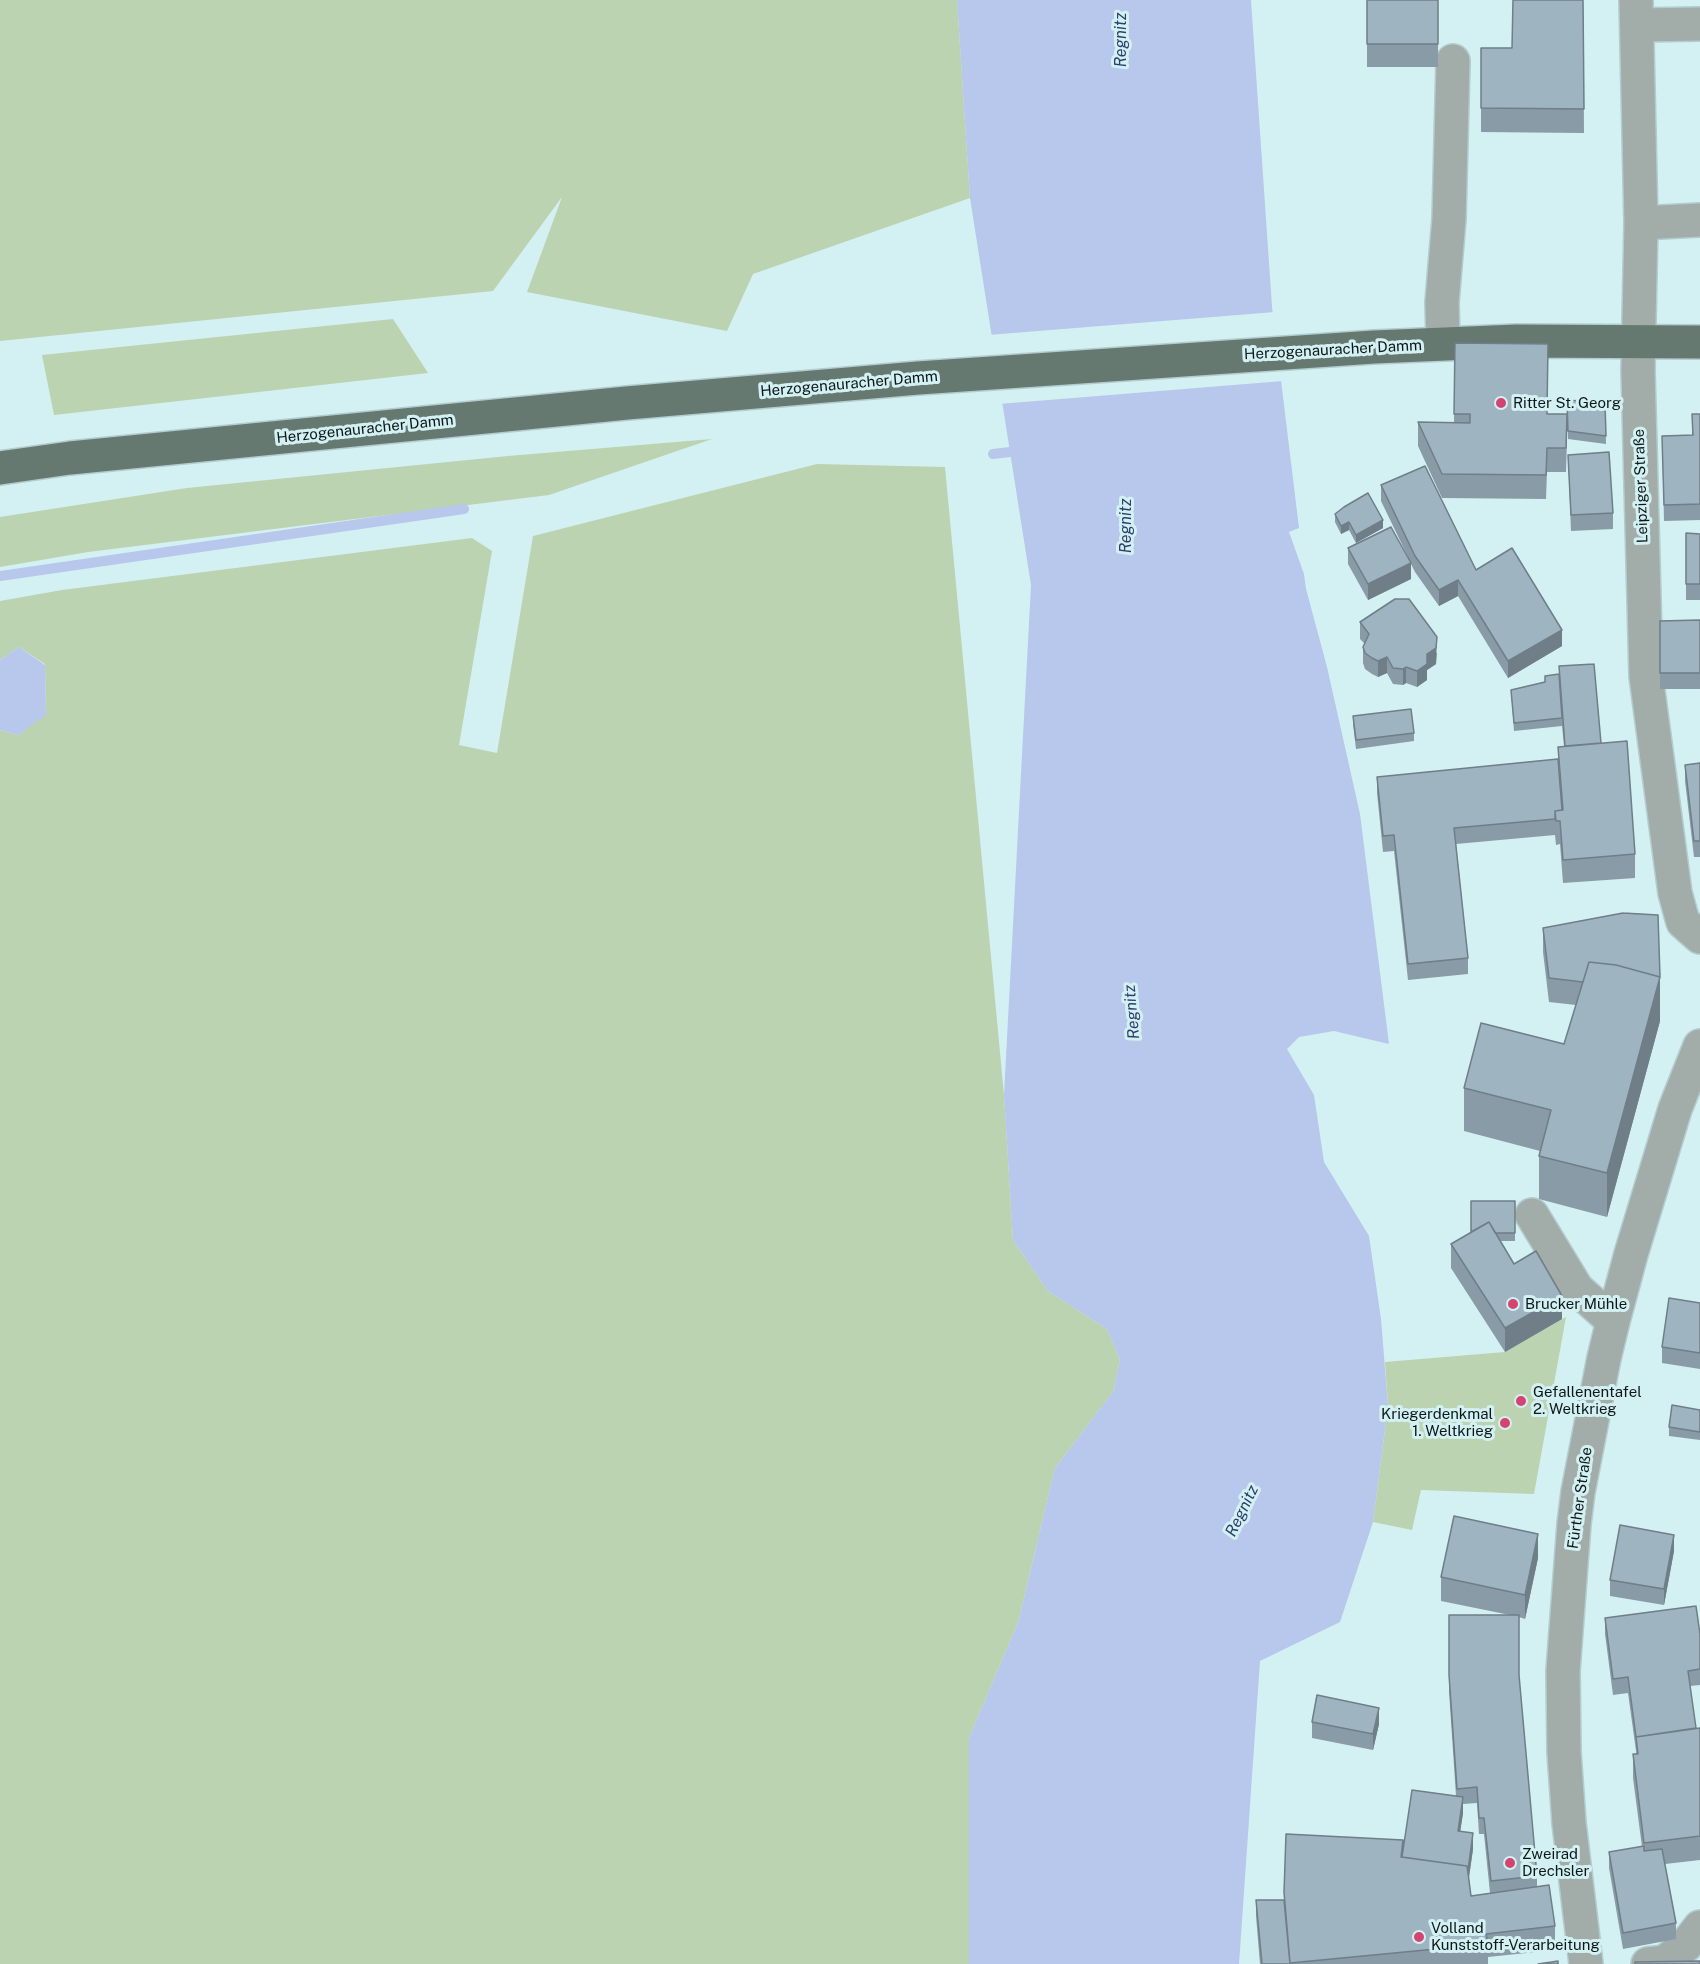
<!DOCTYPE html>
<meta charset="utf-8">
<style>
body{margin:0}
canvas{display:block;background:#d3f0f2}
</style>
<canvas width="1700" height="1964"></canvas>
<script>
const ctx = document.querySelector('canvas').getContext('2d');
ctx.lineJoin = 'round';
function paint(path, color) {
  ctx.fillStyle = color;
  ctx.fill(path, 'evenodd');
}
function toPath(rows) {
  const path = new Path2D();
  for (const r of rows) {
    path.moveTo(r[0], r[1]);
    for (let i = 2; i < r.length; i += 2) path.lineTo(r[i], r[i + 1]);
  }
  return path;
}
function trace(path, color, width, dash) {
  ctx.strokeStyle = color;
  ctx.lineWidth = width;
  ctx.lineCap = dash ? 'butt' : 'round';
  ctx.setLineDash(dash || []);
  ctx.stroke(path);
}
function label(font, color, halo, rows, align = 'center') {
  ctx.font = font + ' "Public Sans",sans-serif';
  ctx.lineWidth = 6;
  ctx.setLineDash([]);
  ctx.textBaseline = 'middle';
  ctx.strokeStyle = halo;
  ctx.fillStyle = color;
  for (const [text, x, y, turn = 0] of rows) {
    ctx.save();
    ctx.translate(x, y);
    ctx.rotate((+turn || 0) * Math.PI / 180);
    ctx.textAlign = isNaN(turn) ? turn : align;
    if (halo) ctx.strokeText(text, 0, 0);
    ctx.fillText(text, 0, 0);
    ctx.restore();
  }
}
const green = toPath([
 [0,0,957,0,970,198,753,274,727,331,527,292,562,197,493,291,0,341],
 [393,319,428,373,54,415,42,355],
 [712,439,549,495,88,552,0,567,0,517,187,488,508,456],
 [817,464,945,467,1004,1095,1013,1240,1048,1291,1107,1329,1120,1360,1113,1392,1055,1468,1018,1623,969,1738,969,1964,0,1964,0,730,18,735,46,714,45,664,19,647,0,660,0,601,62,590,472,538,492,551,459,745,497,753,533,536],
 [1566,1317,1534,1494,1421,1490,1412,1530,1373,1522,1388,1406,1385,1362,1505,1352]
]);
const water = toPath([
 [957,0,1251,0,1272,307,1299,528,1289,532,1304,574,1306,589,1327,667,1360,814,1389,1044,1334,1031,1299,1037,1287,1049,1314,1095,1324,1162,1369,1236,1381,1319,1388,1406,1373,1522,1340,1622,1260,1661,1239,1964,969,1964,969,1738,1018,1623,1055,1468,1113,1392,1120,1360,1107,1329,1048,1291,1013,1240,1004,1095,1031,585,970,198],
 [19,647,45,665,46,715,18,735,0,730,0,660]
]);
const pier = toPath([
 [1275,312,1283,381,999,404,988,335]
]);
const stream = toPath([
 [993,454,1010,452],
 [0,576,464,509]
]);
const minor = toPath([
 [1636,0,1641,223,1638,370,1646,676,1675,893,1683,922,1700,937],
 [1637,25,1700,24],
 [1641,223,1700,220],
 [1443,344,1442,302,1449,219,1453,61],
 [1532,1215,1577,1289,1613,1321],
 [1586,1964,1569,1823,1564,1752,1563,1671,1574,1524,1578,1492,1604,1358,1613,1321,1631,1254,1675,1109,1700,1046],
 [1648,1964,1665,1962,1686,1945,1700,1927]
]);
const major = toPath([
 [0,468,70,458,627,403,918,378,1374,347,1516,341,1700,342]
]);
const wall = toPath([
 [1367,0,1438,0,1438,67,1367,67],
 [1583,0,1584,133,1481,132,1481,48,1512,48],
 [1455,343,1547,414,1567,438,1566,472,1547,472,1546,499,1442,498,1418,446,1418,422,1454,422],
 [1567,400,1605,403,1606,444,1568,439],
 [1692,414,1700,414,1700,520,1664,521,1662,436,1692,435],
 [1568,455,1613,513,1613,529,1571,531],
 [1381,485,1476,570,1562,646,1508,678,1458,596,1439,606,1415,572,1411,564,1411,579,1368,600,1348,564,1348,548,1409,559,1381,501],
 [1335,514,1383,528,1356,543,1349,530,1341,534,1335,522],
 [1686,533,1700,534,1700,600,1686,600],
 [1700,620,1700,689,1660,689,1660,621],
 [1360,622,1437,653,1436,664,1427,670,1427,680,1417,687,1406,683,1403,685,1393,684,1387,673,1378,677,1372,674,1365,669,1363,663,1363,647,1365,644,1360,639],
 [1559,666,1601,743,1635,854,1635,878,1563,883,1560,844,1556,845,1555,835,1456,844,1468,958,1468,974,1408,980,1394,851,1383,852,1377,793,1377,777,1558,759,1558,747,1564,746,1562,726,1514,731,1511,690,1545,682,1559,674],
 [1353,716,1414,733,1414,741,1356,749,1353,724],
 [1700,763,1700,857,1694,857,1685,781,1685,765],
 [1543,928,1660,1021,1607,1217,1539,1199,1539,1156,1540,1151,1464,1131,1464,1088,1564,1044,1576,1005,1549,1002,1543,952],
 [1515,1201,1515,1241,1500,1241,1514,1264,1562,1319,1505,1352,1451,1268,1451,1244,1471,1232],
 [1700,1303,1700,1369,1662,1363,1662,1347],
 [1700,1410,1700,1440,1669,1436,1669,1427],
 [1674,1551,1664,1605,1610,1596,1610,1580],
 [1538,1558,1525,1619,1519,1617,1519,1675,1537,1876,1537,1887,1555,1926,1555,1950,1488,1957,1488,1964,1260,1964,1256,1916,1256,1900,1284,1900,1286,1834,1403,1848,1456,1796,1449,1691,1449,1615,1510,1615,1441,1601,1441,1577],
 [1477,1803,1479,1834,1484,1834,1490,1893,1471,1896,1469,1878,1473,1849,1460,1831,1463,1813,1463,1804],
 [1605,1618,1700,1634,1700,1685,1690,1686,1696,1728,1700,1728,1700,1860,1665,1864,1676,1923,1676,1939,1623,1949,1609,1868,1609,1852,1642,1847,1633,1778,1633,1754,1636,1754,1636,1751,1628,1693,1613,1695,1605,1634],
 [1312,1722,1379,1724,1373,1750,1312,1738]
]);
const shadedWall = toPath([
 [1383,520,1383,528,1356,543,1356,535],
 [1349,522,1349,530,1341,534,1341,526],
 [1411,563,1411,579,1368,600,1368,584],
 [1458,580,1458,596,1439,606,1439,590],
 [1562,630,1562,646,1508,678,1508,661],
 [1437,637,1436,664,1427,670,1427,680,1417,687,1417,671],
 [1387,657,1387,673,1378,677,1378,661],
 [1406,667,1406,683,1403,685,1403,669],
 [1660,977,1660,1021,1607,1217,1607,1173],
 [1562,1296,1562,1319,1505,1352,1505,1328],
 [1538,1534,1538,1558,1525,1619,1525,1595],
 [1674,1535,1674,1551,1664,1605,1664,1589],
 [1379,1708,1379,1724,1373,1750,1373,1734],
 [1463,1797,1463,1813,1458,1847,1458,1831],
 [1473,1833,1473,1849,1467,1890,1467,1874]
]);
const building = toPath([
 [1367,0,1438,0,1438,44,1367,44,1367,0],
 [1513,0,1583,0,1584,109,1481,108,1481,48,1512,48,1513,0],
 [1455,343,1548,344,1547,414,1567,414,1566,448,1547,448,1546,475,1442,474,1418,422,1470,423,1470,414,1454,414,1455,343],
 [1567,400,1605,403,1606,436,1568,431,1567,400],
 [1692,414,1700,414,1700,504,1664,505,1662,436,1693,435,1692,414],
 [1609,452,1613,513,1571,515,1568,455,1609,452],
 [1425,466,1476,570,1512,548,1562,630,1508,661,1458,580,1439,590,1415,556,1381,485,1425,466],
 [1368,493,1383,520,1356,535,1349,522,1341,526,1335,514,1344,507,1368,493],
 [1391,527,1411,563,1368,584,1348,548,1391,527],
 [1686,533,1700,534,1700,584,1686,584,1686,533],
 [1395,599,1409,599,1437,637,1436,648,1427,654,1427,664,1417,671,1406,667,1403,669,1393,668,1387,657,1378,661,1372,658,1365,653,1363,647,1369,634,1360,622,1395,599],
 [1700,620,1700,673,1660,673,1660,621,1700,620],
 [1594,664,1601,743,1565,746,1559,666,1594,664],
 [1559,674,1562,718,1514,723,1511,690,1545,682,1545,676,1559,674],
 [1411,709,1414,733,1356,740,1353,716,1411,709],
 [1627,741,1635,854,1563,860,1560,821,1556,821,1555,811,1563,810,1558,747,1627,741],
 [1558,759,1562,810,1555,811,1555,819,1454,828,1468,958,1408,964,1394,835,1383,836,1377,777,1558,759],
 [1700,763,1700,841,1694,841,1685,765,1700,763],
 [1623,913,1658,915,1660,977,1616,965,1589,962,1583,982,1549,978,1543,928,1623,913],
 [1589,962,1616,965,1660,977,1607,1173,1539,1156,1551,1110,1464,1088,1481,1023,1564,1044,1589,962],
 [1471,1201,1515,1201,1515,1233,1495,1233,1489,1222,1471,1232,1471,1201],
 [1489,1222,1514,1264,1536,1251,1562,1296,1505,1328,1451,1244,1489,1222],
 [1669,1298,1700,1303,1700,1353,1662,1347,1669,1298],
 [1672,1405,1700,1410,1700,1432,1669,1427,1672,1405],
 [1454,1516,1538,1534,1525,1595,1441,1577,1454,1516],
 [1620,1525,1674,1535,1664,1589,1610,1580,1620,1525],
 [1696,1606,1700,1634,1700,1669,1688,1671,1696,1728,1636,1737,1628,1677,1613,1679,1605,1618,1696,1606],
 [1449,1615,1519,1615,1519,1675,1537,1876,1491,1881,1484,1818,1479,1818,1477,1787,1457,1789,1449,1675,1449,1615],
 [1317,1695,1379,1708,1373,1734,1312,1722,1317,1695],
 [1700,1728,1700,1836,1644,1843,1633,1754,1638,1754,1636,1737,1700,1728],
 [1412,1790,1463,1797,1458,1831,1473,1833,1468,1870,1467,1866,1402,1857,1412,1790],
 [1286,1834,1403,1840,1401,1857,1467,1866,1471,1896,1549,1885,1555,1926,1486,1934,1488,1944,1290,1963,1284,1892,1286,1834],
 [1644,1846,1644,1851,1662,1849,1676,1923,1623,1933,1609,1852,1644,1846],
 [1256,1900,1284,1900,1290,1964,1262,1964,1256,1900],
 [1558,1961,1558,1964,1538,1964,1558,1961],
 [1700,1961,1700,1964,1635,1964,1635,1962,1700,1961]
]);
const markers = [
 [1501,403,6,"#d34570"],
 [1513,1304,6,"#d34570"],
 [1521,1401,6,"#d34570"],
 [1505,1423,6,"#d34570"],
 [1510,1863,6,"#d34570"],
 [1419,1937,6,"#d34570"]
];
const streetNames = [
 ["Herzogenauracher Damm",1333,350,-3],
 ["Herzogenauracher Damm",849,384,-5],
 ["Herzogenauracher Damm",365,429,-6],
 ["Leipziger Straße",1641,486,-92],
 ["Fürther Straße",1580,1498,-82]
];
const poiNames = [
 ["Ritter St. Georg",1513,403],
 ["Brucker Mühle",1525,1304],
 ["Gefallenentafel",1533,1392],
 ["2. Weltkrieg",1533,1409],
 ["Kriegerdenkmal",1493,1414,"right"],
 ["1. Weltkrieg",1493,1431,"right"],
 ["Zweirad",1522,1854],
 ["Drechsler",1522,1871],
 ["Volland",1431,1928],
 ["Kunststoff-Verarbeitung",1431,1945]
];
const waterNames = [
 ["Regnitz",1121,40,-90],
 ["Regnitz",1126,526,-90],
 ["Regnitz",1132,1012,-95],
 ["Regnitz",1242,1511,-64]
];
paint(green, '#bcd3b1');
paint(water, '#b8c7ec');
paint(pier, '#d3f0f2');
trace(stream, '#b8c7ec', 10);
trace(minor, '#b3cdcf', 36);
trace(major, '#b3cdcf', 36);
trace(minor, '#a2aca8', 33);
trace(major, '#667971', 33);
paint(wall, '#899ba6');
paint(shadedWall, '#6f7e87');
paint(building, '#9fb4c1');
trace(building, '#6f7e87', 1.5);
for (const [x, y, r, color] of markers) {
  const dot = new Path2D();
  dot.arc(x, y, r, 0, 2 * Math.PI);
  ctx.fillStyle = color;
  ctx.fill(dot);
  trace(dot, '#d3f0f2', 2);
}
label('15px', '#0d1718', '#d3f0f2', streetNames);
label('15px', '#0d1718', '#d3f0f2', poiNames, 'left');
label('italic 16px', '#2d3e6d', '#d3f0f2', waterNames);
</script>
